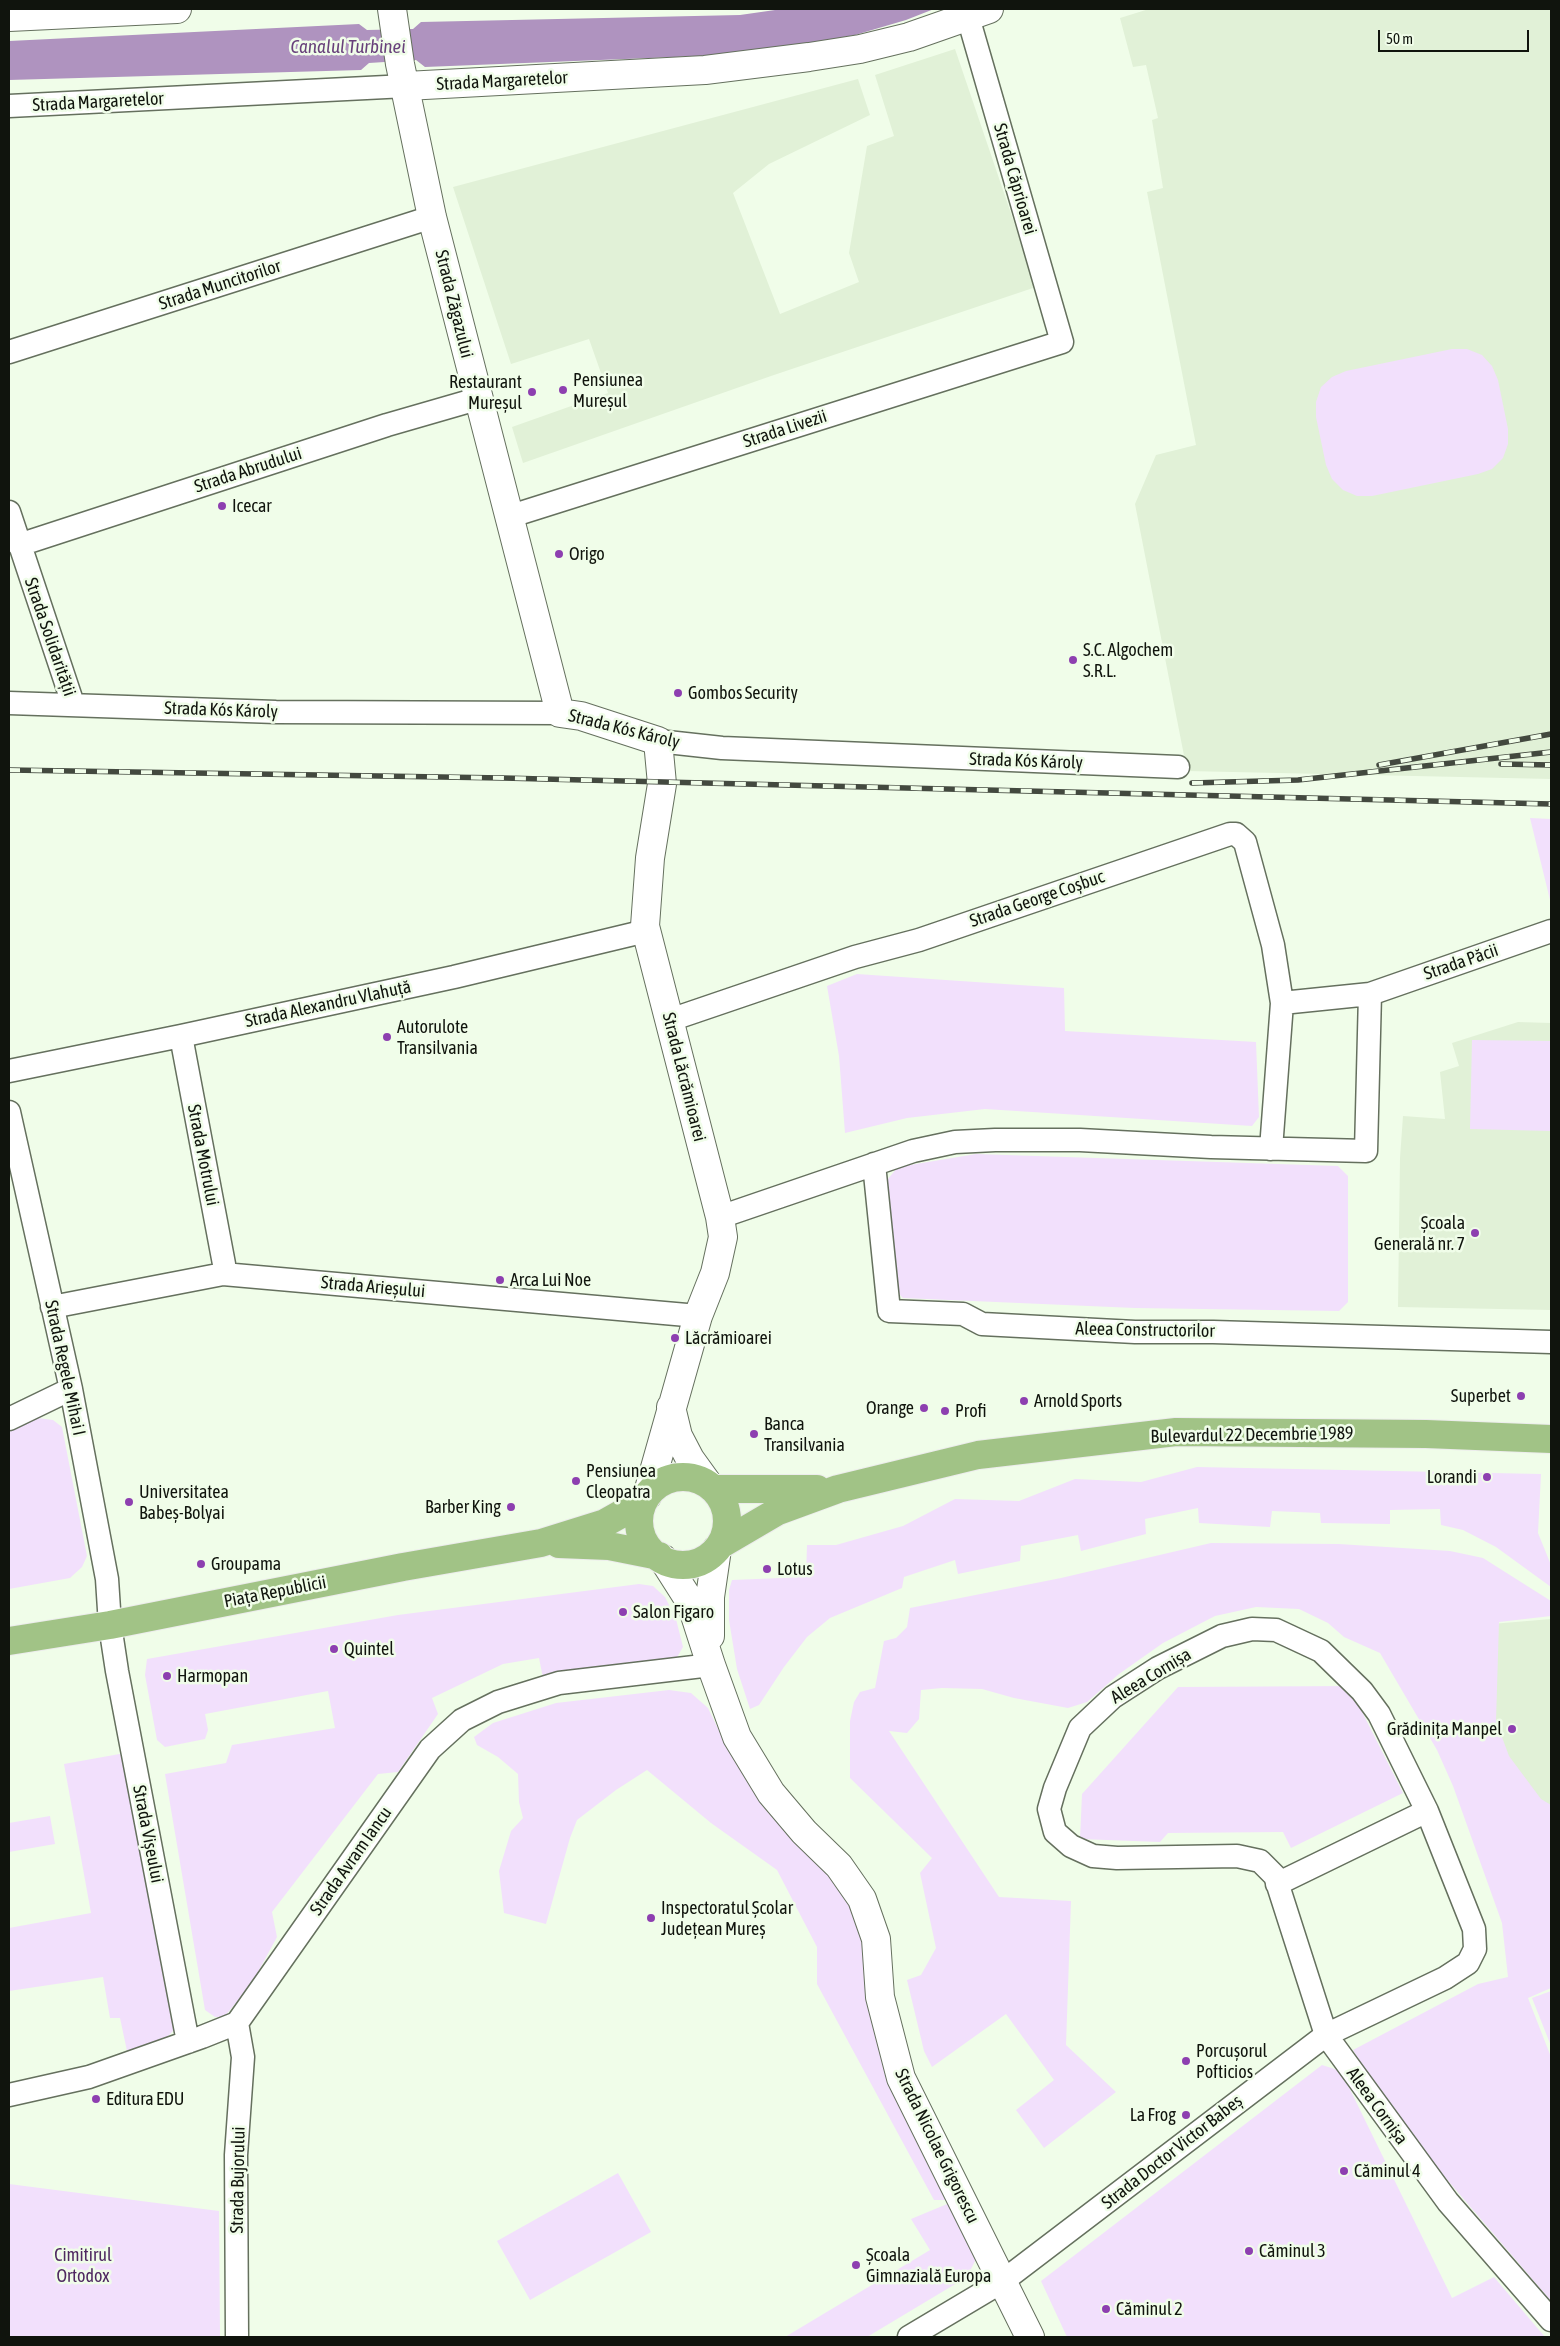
<!DOCTYPE html>
<meta charset="utf-8">
<style>
body{margin:0}
#map{position:relative;width:1560px;height:2346px;overflow:hidden;background:#f0fde9;font-family:"Asap Condensed",sans-serif}
canvas{display:block}
.frame{position:absolute;inset:0;border:10px solid #10140d;pointer-events:none}
.scale{position:absolute;left:1378px;top:30px;width:151px;height:22px;box-sizing:border-box;border:2px solid #10140d;border-top:0;padding-left:6px;font-size:15px;line-height:18px;white-space:nowrap;color:#10140d;-webkit-text-stroke:4px #f0fde9;paint-order:stroke}
</style>
<div id="map">
<canvas width="1560" height="2346"></canvas>
<div class="frame"></div>
<div class="scale">50 m</div>
</div>
<script>
const ctx = document.querySelector('canvas').getContext('2d');
ctx.lineJoin = 'round';
function paint(path, color) {
  ctx.fillStyle = color;
  ctx.fill(path, 'evenodd');
}
function toPath(rows) {
  const path = new Path2D();
  for (const r of rows) {
    if (r.length === 3) {
      path.moveTo(r[0] + r[2], r[1]);
      path.arc(r[0], r[1], r[2], 0, 2 * Math.PI);
      continue;
    }
    path.moveTo(r[0], r[1]);
    for (let i = 2; i < r.length; i += 2) path.lineTo(r[i], r[i + 1]);
  }
  return path;
}
function trace(path, color, width, dash) {
  ctx.strokeStyle = color;
  ctx.lineWidth = width;
  ctx.lineCap = dash ? 'butt' : 'round';
  ctx.setLineDash(dash || []);
  ctx.stroke(path);
}
function label(font, color, halo, rows, align = 'center') {
  ctx.font = font + ' "Asap Condensed",sans-serif';
  ctx.lineWidth = 5;
  ctx.setLineDash([]);
  ctx.textBaseline = 'middle';
  ctx.strokeStyle = halo;
  ctx.fillStyle = color;
  for (const [text, x, y, turn = 0] of rows) {
    ctx.save();
    ctx.translate(x, y);
    ctx.rotate((+turn || 0) * Math.PI / 180);
    ctx.textAlign = isNaN(turn) ? turn : align;
    if (halo) ctx.strokeText(text, 0, 0);
    ctx.fillText(text, 0, 0);
    ctx.restore();
  }
}
const built = toPath([
 [1149,9,1551,9,1551,779,1187,771,1135,504,1156,455,1196,445,1147,192,1163,188,1152,120,1158,118,1146,65,1133,67,1120,18],
 [955,49,1036,287,771,376,523,463,512,427,608,393,589,339,511,364,453,187,858,79,870,115,769,164,733,193,780,314,859,282,849,253,867,146,894,136,875,75],
 [1518,1022,1551,1023,1551,1310,1398,1307,1400,1158,1403,1116,1445,1119,1440,1072,1459,1066,1452,1043],
 [1551,1619,1551,1844,1479,1745,1468,1626]
]);
const green = toPath([
 [1452,349,1467,349,1482,355,1492,366,1498,380,1508,429,1508,444,1503,458,1492,469,1478,474,1372,496,1357,496,1343,490,1332,479,1326,465,1316,417,1316,402,1321,387,1332,377,1346,371],
 [1530,818,1551,819,1551,904],
 [857,974,1064,988,1065,1031,1256,1042,1259,1117,1252,1126,985,1109,907,1118,845,1133,839,1056,827,986],
 [1472,1040,1551,1041,1551,1131,1470,1129],
 [976,1154,1338,1166,1348,1176,1348,1302,1339,1311,1135,1308,903,1298,893,1288,886,1181,898,1167],
 [38,1418,53,1420,62,1427,87,1556,82,1567,70,1578,9,1589,9,1432],
 [1197,1467,1541,1474,1538,1533,1551,1565,1551,1587,1496,1547,1463,1530,1441,1525,1440,1509,1390,1510,1390,1524,1321,1523,1320,1513,1272,1511,1270,1527,1199,1523,1198,1508,1145,1519,1146,1534,1081,1551,1078,1535,1021,1546,1020,1561,958,1574,955,1560,904,1577,902,1588,830,1618,807,1637,784,1667,759,1705,750,1709,737,1669,729,1620,729,1590,732,1580,806,1577,807,1545,836,1545,903,1526,955,1499,1019,1501,1075,1479,1141,1482],
 [1211,1543,1339,1544,1450,1551,1483,1558,1551,1601,1551,1616,1499,1622,1496,1721,1509,1756,1541,1799,1551,1805,1551,1988,1528,1998,1551,2057,1551,2301,1431,2161,1377,2092,1353,2050,1478,1984,1508,1977,1502,1923,1453,1786,1437,1750,1380,1653,1344,1637,1328,1623,1299,1609,1256,1607,1215,1616,1163,1643,1119,1674,1087,1702,1068,1708,1014,1698,982,1689,942,1688,921,1690,919,1719,907,1733,889,1731,999,1897,1071,1901,1066,2045,1116,2092,1044,2148,1016,2110,1054,2080,1006,2014,932,2067,924,2051,907,1980,921,1975,936,1948,920,1873,932,1858,850,1778,850,1721,854,1702,860,1692,875,1688,884,1641,896,1638,907,1627,910,1608,1061,1578],
 [639,1584,653,1586,665,1597,676,1619,683,1647,676,1659,543,1678,539,1658,503,1664,432,1698,438,1714,398,1772,378,1774,272,1912,277,1937,251,1985,224,2017,215,2017,205,2010,165,1774,226,1763,232,1745,335,1728,328,1691,205,1714,208,1730,205,1739,165,1747,157,1740,145,1675,147,1659,398,1615],
 [1349,1686,1403,1793,1291,1848,1283,1832,1168,1833,1160,1842,1080,1839,1082,1794,1178,1687],
 [669,1690,691,1693,708,1708,725,1743,763,1798,855,1903,950,2192,945,2200,934,2200,817,1984,817,1947,777,1870,711,1823,647,1770,616,1790,577,1820,570,1838,546,1924,504,1913,499,1871,511,1831,523,1818,519,1802,518,1774,498,1757,477,1745,474,1737,493,1723,556,1703],
 [125,1753,174,2019,173,2031,167,2037,127,2051,120,2018,110,2018,103,1977,9,1991,9,1928,91,1913,64,1764],
 [50,1816,55,1844,9,1852,9,1823],
 [1551,1991,1551,2046,1532,1998],
 [1322,2065,1341,2071,1452,2298,1494,2277,1545,2337,1067,2337,1041,2281],
 [618,2173,651,2232,530,2300,497,2241],
 [9,2184,219,2211,220,2337,9,2337],
 [952,2202,977,2257,967,2277,867,2337,785,2337,930,2250,911,2219]
]);
const water = toPath([
 [782,9,934,9,906,20,855,35,750,54,425,67,416,60,369,63,361,70,9,80,9,41,359,24,367,30,413,29,421,22,740,15]
]);
const minor = toPath([
 [9,106,406,86],
 [9,352,432,217],
 [9,512,73,704],
 [508,517,1062,342,968,17],
 [19,545,387,425,477,399],
 [9,703,276,712,560,713],
 [658,741,722,748,1178,767],
 [1282,1003,1370,994,1551,931],
 [670,1020,855,957,919,940,1230,834,1236,834,1245,842,1273,945,1282,1003,1271,1149],
 [181,1036,224,1264,223,1274],
 [9,1071,181,1036,454,977,646,931],
 [9,1112,71,1389,107,1579,110,1625,117,1671,188,2042],
 [874,1164,889,1311,963,1314,982,1324,1135,1332,1213,1332,1551,1342],
 [720,1217,913,1151,955,1142,995,1140,1080,1140,1211,1147,1366,1151,1370,994],
 [52,1307,223,1274,698,1316],
 [9,1419,71,1389],
 [1277,1884,1427,1811],
 [237,2023,243,2057,236,2155,237,2337],
 [9,2095,89,2077,202,2037,237,2023,430,1749,462,1720,498,1702,559,1683,711,1665],
 [909,2337,1003,2281,1326,2035,1445,1978,1468,1963,1475,1949,1474,1929,1427,1811,1379,1714,1362,1691,1321,1651,1276,1630,1252,1629,1222,1636,1158,1668,1113,1697,1080,1728,1055,1788,1049,1809,1055,1832,1071,1846,1093,1856,1117,1858,1237,1856,1260,1861,1275,1876,1326,2035,1448,2202,1551,2320]
]);
const tertiary = toPath([
 [392,9,400,64,432,217,560,713,581,716,658,741,662,784,650,858,645,926,720,1217,723,1237,715,1273,698,1316,647,1496],
 [9,17,177,9],
 [406,86,705,70,809,57,860,49,909,37,989,9],
 [671,1407,678,1436,690,1459,708,1484],
 [663,1559,691,1603,711,1665,737,1737,771,1793,804,1832,839,1866,862,1899,876,1939,880,1997,901,2078,1030,2337],
 [710,1636,710,1597,717,1549]
]);
const primary = toPath([
 [683,1521,44],
 [714,1489,817,1489],
 [559,1544,609,1546,659,1556],
 [720,1545,778,1511,838,1489,978,1455,1176,1432,1426,1434,1551,1439],
 [9,1641,110,1625,403,1567,541,1543,605,1523,644,1501]
]);
const rail = toPath([
 [1501,764,1551,765],
 [1379,765,1551,734],
 [9,770,503,778,1551,804],
 [1192,783,1298,780,1551,752]
]);
const markers = [
 [563,390,5,"#8d3fb0"],
 [532,392,5,"#8d3fb0"],
 [222,506,5,"#8d3fb0"],
 [559,554,5,"#8d3fb0"],
 [1073,660,5,"#8d3fb0"],
 [678,693,5,"#8d3fb0"],
 [387,1037,5,"#8d3fb0"],
 [1475,1233,5,"#8d3fb0"],
 [500,1280,5,"#8d3fb0"],
 [675,1338,5,"#8d3fb0"],
 [1521,1396,5,"#8d3fb0"],
 [1024,1401,5,"#8d3fb0"],
 [924,1408,5,"#8d3fb0"],
 [945,1411,5,"#8d3fb0"],
 [754,1434,5,"#8d3fb0"],
 [1487,1477,5,"#8d3fb0"],
 [576,1481,5,"#8d3fb0"],
 [129,1502,5,"#8d3fb0"],
 [511,1507,5,"#8d3fb0"],
 [201,1564,5,"#8d3fb0"],
 [767,1569,5,"#8d3fb0"],
 [623,1612,5,"#8d3fb0"],
 [334,1649,5,"#8d3fb0"],
 [167,1676,5,"#8d3fb0"],
 [1512,1729,5,"#8d3fb0"],
 [651,1918,5,"#8d3fb0"],
 [1186,2061,5,"#8d3fb0"],
 [96,2099,5,"#8d3fb0"],
 [1186,2115,5,"#8d3fb0"],
 [1344,2171,5,"#8d3fb0"],
 [1249,2251,5,"#8d3fb0"],
 [856,2265,5,"#8d3fb0"],
 [1106,2309,5,"#8d3fb0"]
];
const streetNames = [
 ["Strada Margaretelor",502,81,-3],
 ["Strada Margaretelor",98,102,-3],
 ["Strada Căprioarei",1015,179,74],
 ["Strada Muncitorilor",220,285,-18],
 ["Strada Zăgazului",454,304,76],
 ["Strada Livezii",785,429,-18],
 ["Strada Abrudului",248,470,-18],
 ["Strada Solidarității",50,637,71],
 ["Strada Kós Károly",221,710,2],
 ["Strada Kós Károly",624,729,14],
 ["Strada Kós Károly",1026,761,2],
 ["Strada George Coșbuc",1037,899,-19],
 ["Strada Păcii",1461,962,-19],
 ["Strada Alexandru Vlahuță",328,1004,-12],
 ["Strada Lăcrămioarei",684,1077,76],
 ["Strada Motrului",203,1155,79],
 ["Strada Arieșului",373,1287,5],
 ["Aleea Constructorilor",1145,1330,1],
 ["Strada Regele Mihai I",65,1368,78],
 ["Bulevardul 22 Decembrie 1989",1252,1435,-1],
 ["Piața Republicii",275,1592,-11],
 ["Aleea Cornișa",1151,1676,-31],
 ["Strada Vișeului",148,1834,79],
 ["Strada Avram Iancu",351,1861,-55],
 ["Aleea Cornișa",1377,2106,54],
 ["Strada Nicolae Grigorescu",937,2146,64],
 ["Strada Doctor Victor Babeș",1172,2152,-38],
 ["Strada Bujorului",238,2180,-89]
];
const poiNames = [
 ["Pensiunea",573,380],
 ["Mureșul",573,401],
 ["Restaurant",522,382,"right"],
 ["Mureșul",522,403,"right"],
 ["Icecar",232,506],
 ["Origo",569,554],
 ["S.C. Algochem",1083,650],
 ["S.R.L.",1083,671],
 ["Gombos Security",688,693],
 ["Autorulote",397,1027],
 ["Transilvania",397,1048],
 ["Școala",1465,1223,"right"],
 ["Generală nr. 7",1465,1244,"right"],
 ["Arca Lui Noe",510,1280],
 ["Lăcrămioarei",685,1338],
 ["Superbet",1511,1396,"right"],
 ["Arnold Sports",1034,1401],
 ["Orange",914,1408,"right"],
 ["Profi",955,1411],
 ["Banca",764,1424],
 ["Transilvania",764,1445],
 ["Pensiunea",586,1471],
 ["Cleopatra",586,1492],
 ["Lorandi",1477,1477,"right"],
 ["Universitatea",139,1492],
 ["Babeș-Bolyai",139,1513],
 ["Barber King",501,1507,"right"],
 ["Groupama",211,1564],
 ["Lotus",777,1569],
 ["Salon Figaro",633,1612],
 ["Quintel",344,1649],
 ["Harmopan",177,1676],
 ["Grădinița Manpel",1502,1729,"right"],
 ["Inspectoratul Școlar",661,1908],
 ["Județean Mureș",661,1929],
 ["Porcușorul",1196,2051],
 ["Pofticios",1196,2072],
 ["Editura EDU",106,2099],
 ["La Frog",1176,2115,"right"],
 ["Căminul 4",1354,2171],
 ["Căminul 3",1259,2251],
 ["Școala",866,2255],
 ["Gimnazială Europa",866,2276],
 ["Căminul 2",1116,2309]
];
const parkNames = [
 ["Cimitirul",83,2255],
 ["Ortodox",83,2276]
];
const waterNames = [
 ["Canalul Turbinei",348,47]
];
paint(built, '#e1f1d7');
paint(green, '#f2e0fc');
paint(water, '#af93bf');
trace(minor, '#65705e', 25);
trace(tertiary, '#65705e', 30);
trace(primary, '#ececec', 30);
trace(minor, '#fff', 22);
trace(tertiary, '#fff', 28);
trace(primary, '#a1c386', 28);
trace(rail, '#43493f', 5.5);
trace(rail, '#f0fde9', 4, [11]);
for (const [x, y, r, color] of markers) {
  const dot = new Path2D();
  dot.arc(x, y, r, 0, 2 * Math.PI);
  ctx.fillStyle = color;
  ctx.fill(dot);
  trace(dot, '#f0fde9', 2);
}
label('18px', '#10140d', '#f0fde9', streetNames);
label('18px', '#10140d', '#f0fde9', poiNames, 'left');
label('18px', '#4f2961', '#f0fde9', parkNames);
label('italic 19px', '#68417b', '#f0fde9', waterNames);
</script>
